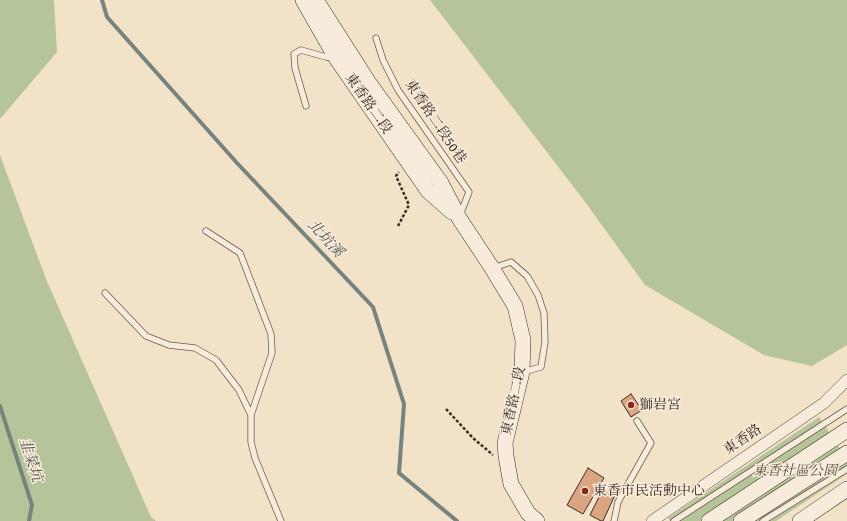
<!DOCTYPE html>
<meta charset="utf-8">
<style>
body{margin:0}
canvas{display:block;background:#f2e2c8}
</style>
<canvas width="847" height="521"></canvas>
<script>
const ctx = document.querySelector('canvas').getContext('2d');
ctx.lineJoin = 'round';
function paint(path, color) {
  ctx.fillStyle = color;
  ctx.fill(path, 'evenodd');
}
function toPath(rows) {
  const path = new Path2D();
  for (const r of rows) {
    path.moveTo(r[0], r[1]);
    for (let i = 2; i < r.length; i += 2) path.lineTo(r[i], r[i + 1]);
  }
  return path;
}
function trace(path, color, width, dash) {
  ctx.strokeStyle = color;
  ctx.lineWidth = width;
  ctx.lineCap = dash ? 'butt' : 'round';
  ctx.setLineDash(dash || []);
  ctx.stroke(path);
}
function label(font, color, halo, rows, align = 'center') {
  ctx.font = font + ' "Gentium Book Plus","Noto Serif TC",serif';
  ctx.lineWidth = 3;
  ctx.setLineDash([]);
  ctx.textBaseline = 'middle';
  ctx.strokeStyle = halo;
  ctx.fillStyle = color;
  for (const [text, x, y, turn = 0] of rows) {
    ctx.save();
    ctx.translate(x, y);
    ctx.rotate((+turn || 0) * Math.PI / 180);
    ctx.textAlign = isNaN(turn) ? turn : align;
    if (halo) ctx.strokeText(text, 0, 0);
    ctx.fillText(text, 0, 0);
    ctx.restore();
  }
}
const green = toPath([
 [0,0,54,0,57,52,0,119],
 [430,0,847,0,847,345,812,366,764,355,645,285,583,199],
 [0,155,46,279,151,517,156,521,0,521],
 [819,417,847,459,847,474,776,521,670,521,668,518]
]);
const stream = toPath([
 [102,0,107,17,237,163,373,307,404,404,399,473,457,521],
 [0,406,32,505,29,521]
]);
const building = toPath([
 [631,394,642,410,631,417,621,401,631,394],
 [588,468,604,478,583,514,567,505,588,468],
 [603,489,615,495,603,521,601,521,590,515,603,489]
]);
const path = toPath([
 [398,226,409,205,396,176,399,172],
 [446,409,473,438,493,455]
]);
const lane = toPath([
 [376,38,383,60,398,90,469,192,460,215],
 [306,106,295,68,294,54,301,50,326,57,334,58],
 [206,231,240,253,271,334,272,353,251,415],
 [493,268,511,262,527,276,538,295,544,313,545,342,541,367,523,372],
 [105,293,146,336,169,345,195,348,216,360,239,390,251,415,251,442,255,458,281,521],
 [614,521,618,502,651,443,637,421],
 [674,521,847,409],
 [763,521,847,469]
]);
const street = toPath([
 [652,521,824,403,847,380]
]);
const secondary = toPath([
 [303,0,336,58,428,191,452,212],
 [316,0,369,83,441,183,459,218,492,268,515,306,523,340,522,372,505,443,506,456,511,484,528,513,537,521],
 [709,521,847,430],
 [741,521,847,453],
 [800,521,847,489]
]);
const markers = [
 [631,405,4,"#8f2418"],
 [585,491,4,"#8f2418"]
];
const streetNames = [
 ["東香路二段",368,104,55],
 ["東香路二段50巷",435,122,56],
 ["東香路二段",514,401,-78],
 ["東香路",743,440,-34]
];
const poiNames = [
 ["獅岩宮",639,405],
 ["東香市民活動中心",593,491]
];
const parkNames = [
 ["東香社區公園",795,471]
];
const waterNames = [
 ["北坑溪",325,239,47],
 ["韭菜坑",30,460,72]
];
paint(green, '#b6c49a');
trace(stream, '#76837e', 4);
paint(building, '#dba582');
trace(building, '#3c2c23', 1);
trace(lane, '#6a5a4c', 7);
trace(street, '#6a5a4c', 12);
trace(secondary, '#3c2c23', 16);
trace(path, '#3c2c23', 2.5, [3, 2]);
trace(lane, '#f7ecdb', 5.5);
trace(street, '#f7ecdb', 11);
trace(secondary, '#f7ecdb', 15);
for (const [x, y, r, color] of markers) {
  const dot = new Path2D();
  dot.arc(x, y, r, 0, 2 * Math.PI);
  ctx.fillStyle = color;
  ctx.fill(dot);
  trace(dot, '#f7ecdb', 1.5);
}
label('14px', '#3c2c23', '#f7ecdb', streetNames);
label('14px', '#3c2c23', '#f7ecdb', poiNames, 'left');
label('italic 14px', '#5a5241', '#f7ecdb', parkNames);
label('italic 15px', '#545049', '#f7ecdb', waterNames);
</script>
